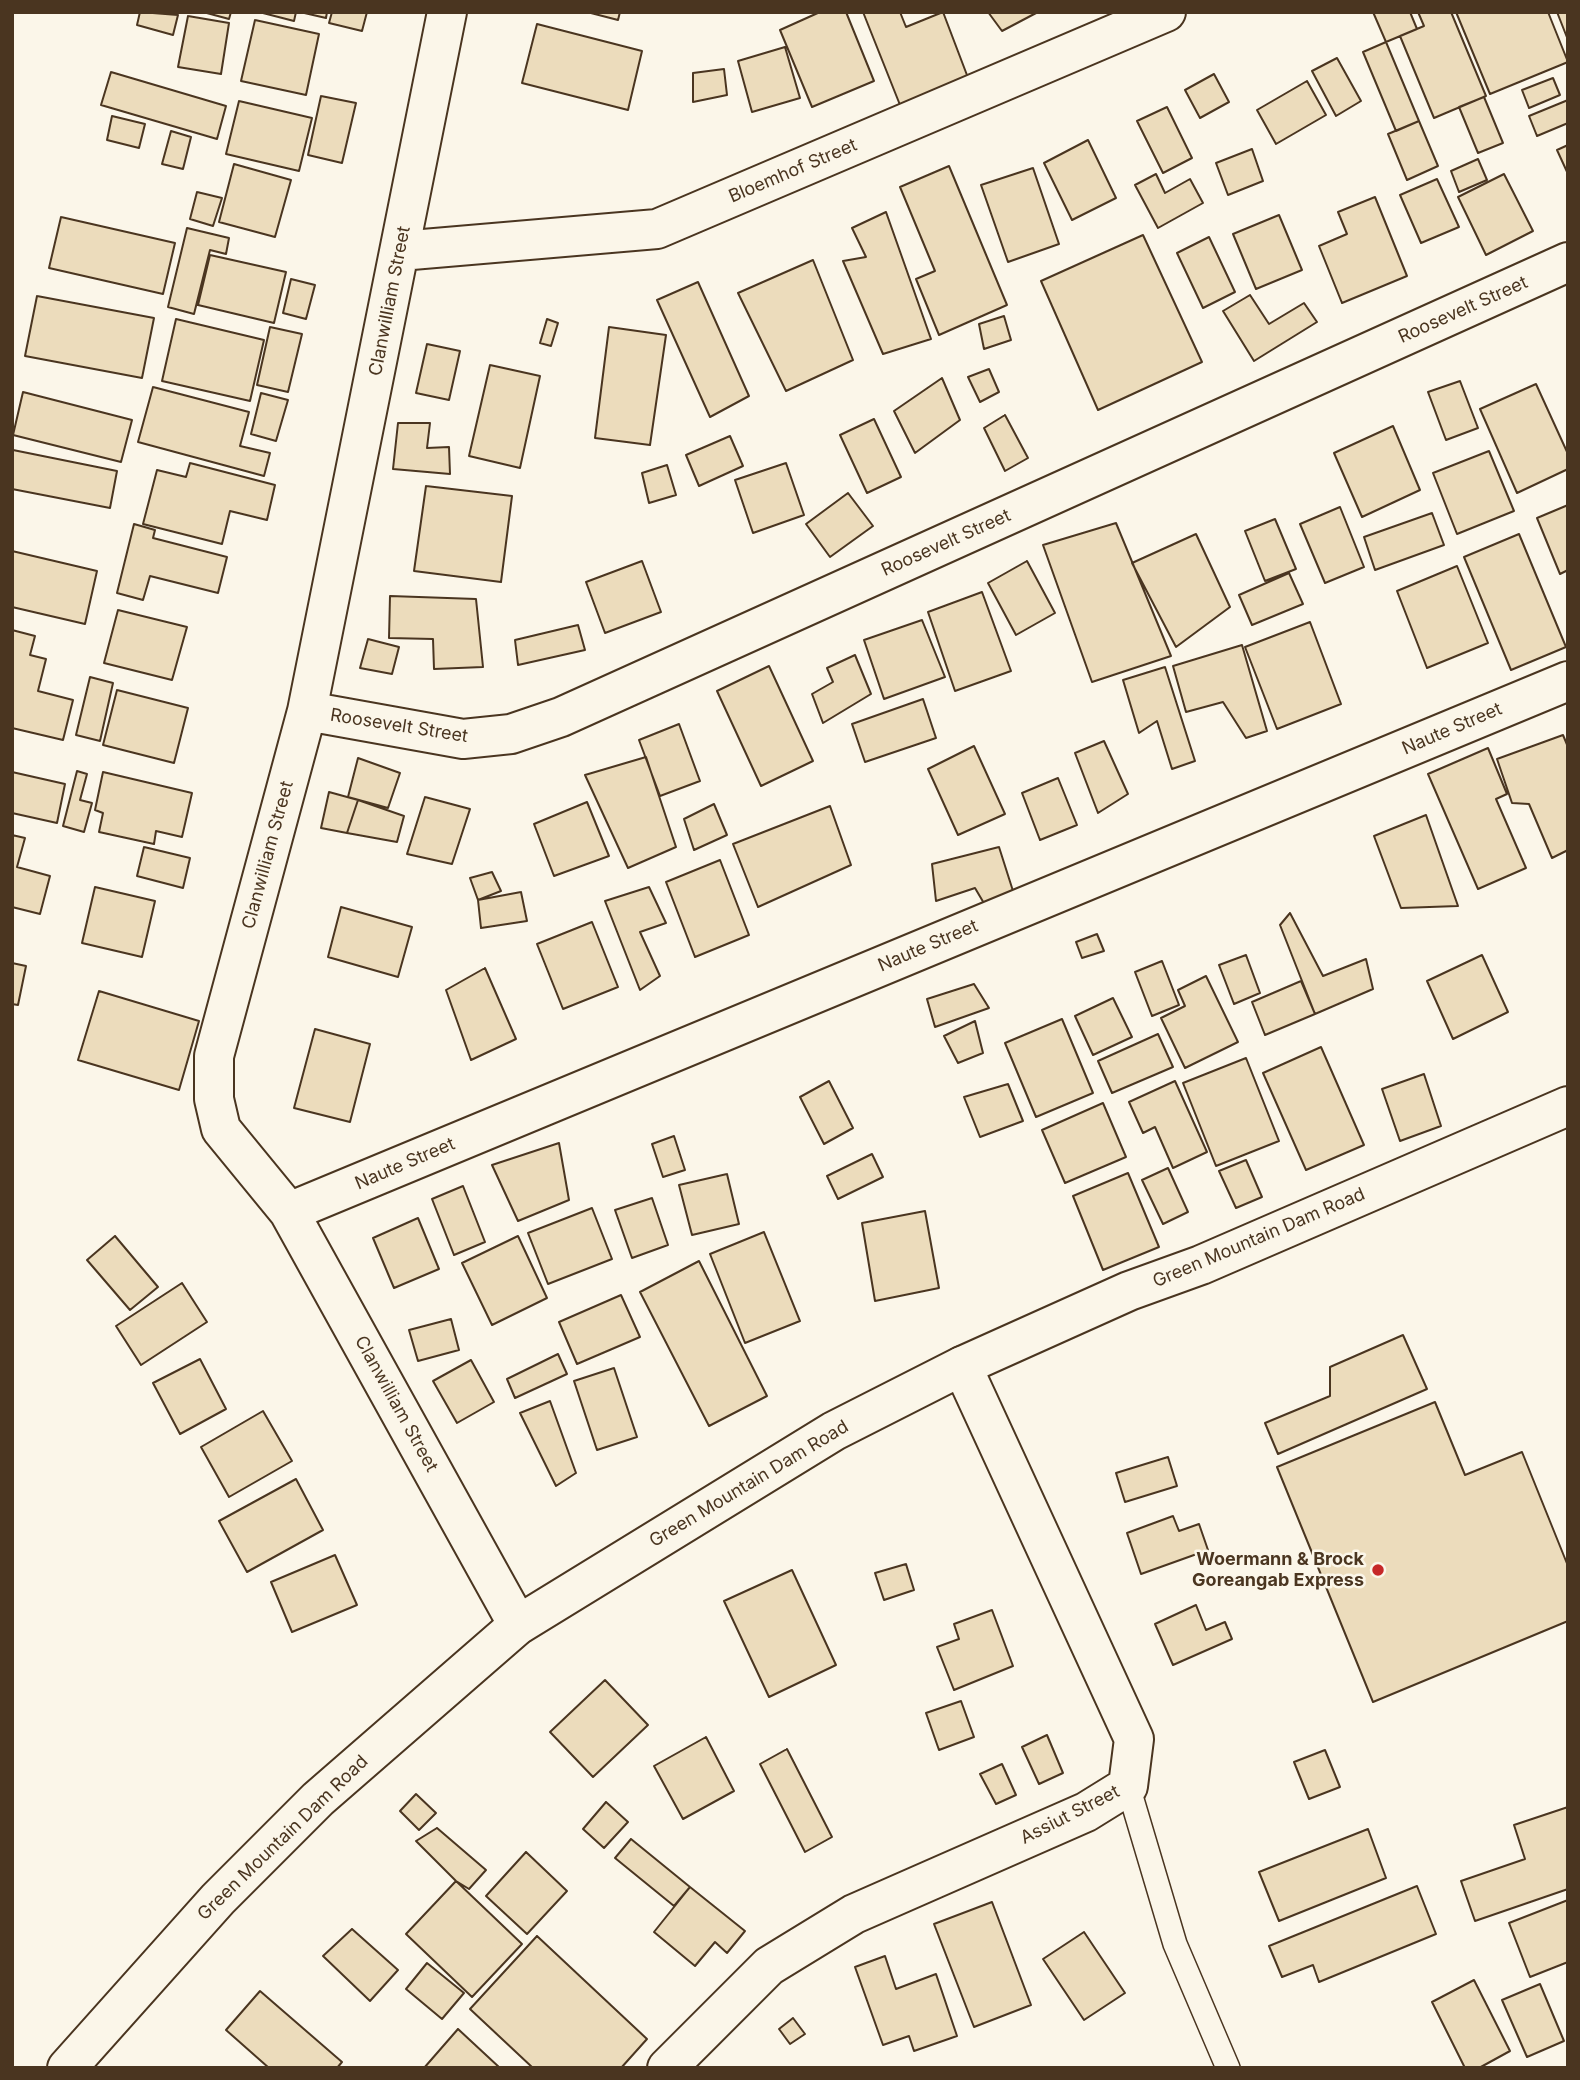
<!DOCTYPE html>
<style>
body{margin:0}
#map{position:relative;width:1580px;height:2080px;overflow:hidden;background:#fbf6e9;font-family:Inter,sans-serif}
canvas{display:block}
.frame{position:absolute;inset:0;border:14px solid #4a3520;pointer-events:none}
</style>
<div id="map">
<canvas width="1580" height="2080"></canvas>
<div class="frame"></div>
</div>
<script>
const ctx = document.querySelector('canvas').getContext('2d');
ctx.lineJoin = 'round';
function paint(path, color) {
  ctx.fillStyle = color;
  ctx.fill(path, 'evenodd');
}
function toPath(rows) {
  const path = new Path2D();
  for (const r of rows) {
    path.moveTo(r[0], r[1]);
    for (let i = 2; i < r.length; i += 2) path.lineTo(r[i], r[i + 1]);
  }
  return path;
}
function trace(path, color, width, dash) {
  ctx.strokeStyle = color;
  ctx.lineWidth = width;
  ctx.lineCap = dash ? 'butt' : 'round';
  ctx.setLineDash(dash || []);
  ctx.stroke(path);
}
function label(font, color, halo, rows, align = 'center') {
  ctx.font = font + ' Inter,sans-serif';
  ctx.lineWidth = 5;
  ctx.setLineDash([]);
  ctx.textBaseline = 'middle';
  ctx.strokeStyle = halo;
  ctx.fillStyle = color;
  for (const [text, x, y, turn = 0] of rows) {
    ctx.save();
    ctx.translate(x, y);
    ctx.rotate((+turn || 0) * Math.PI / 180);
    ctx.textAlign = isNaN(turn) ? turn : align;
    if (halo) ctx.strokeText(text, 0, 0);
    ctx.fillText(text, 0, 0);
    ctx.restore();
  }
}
const building = toPath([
 [140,12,178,15,173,35,137,25,140,12],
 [203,12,231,12,229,19,203,12],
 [259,12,296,12,294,21,259,12],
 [300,12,327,12,326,18,300,12],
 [332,12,367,12,362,31,329,23,332,12],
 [587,12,620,12,618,20,587,12],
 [820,12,846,12,874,81,812,107,780,30,820,12],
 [863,12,900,12,906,27,943,12,970,83,902,110,863,12],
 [988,12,1038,12,1002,31,988,12],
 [1373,12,1410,12,1417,29,1386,42,1373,12],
 [1418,12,1451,12,1486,96,1434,118,1400,36,1424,26,1418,12],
 [1456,12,1548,12,1568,62,1490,94,1456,12],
 [1557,12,1568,12,1568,40,1557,12],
 [188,16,229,23,221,74,178,67,188,16],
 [255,20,319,34,306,95,241,81,255,20],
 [537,24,642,51,628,110,522,83,537,24],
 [1386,42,1419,121,1396,131,1363,52,1386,42],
 [785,47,800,98,752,112,738,61,785,47],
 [1337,58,1361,101,1336,116,1312,71,1337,58],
 [724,69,727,95,693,102,693,73,724,69],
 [111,72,226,106,217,139,101,105,111,72],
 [1214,74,1229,102,1200,118,1185,90,1214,74],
 [1553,78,1560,95,1529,108,1522,90,1553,78],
 [1307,81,1326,115,1276,144,1257,110,1307,81],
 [321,96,356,103,342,163,308,155,321,96],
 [1484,97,1503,143,1478,153,1459,107,1484,97],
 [1568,100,1568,123,1537,136,1529,116,1568,100],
 [239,101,312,118,299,171,226,154,239,101],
 [1167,107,1192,158,1163,173,1137,121,1167,107],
 [112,116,145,124,139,148,107,140,112,116],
 [1419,121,1438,166,1407,180,1388,134,1419,121],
 [171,131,191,137,183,169,162,164,171,131],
 [1088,140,1116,198,1072,220,1044,163,1088,140],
 [1568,145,1568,174,1557,150,1568,145],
 [1252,149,1263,181,1228,195,1216,163,1252,149],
 [1478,159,1487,180,1459,192,1451,171,1478,159],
 [234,164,291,180,275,237,219,222,234,164],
 [949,166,1007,305,939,335,916,279,935,271,900,187,949,166],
 [1033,168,1059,244,1008,262,981,185,1033,168],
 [1156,174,1165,193,1190,179,1203,203,1158,228,1135,185,1156,174],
 [1504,174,1533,231,1486,255,1458,197,1504,174],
 [1437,179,1459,227,1421,243,1400,195,1437,179],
 [197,192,222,198,213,226,190,219,197,192],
 [1375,197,1407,276,1342,303,1319,246,1347,234,1338,212,1375,197],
 [886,212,931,339,883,354,843,261,866,257,852,228,886,212],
 [1279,215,1302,270,1256,289,1233,234,1279,215],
 [61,217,175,243,163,294,49,268,61,217],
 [187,228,229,238,226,254,210,250,194,314,168,307,187,228],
 [1143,235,1202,362,1098,410,1041,281,1143,235],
 [1209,237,1235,292,1203,308,1177,253,1209,237],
 [210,255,286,272,274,323,198,305,210,255],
 [813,260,853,360,786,391,738,293,813,260],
 [291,279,315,285,306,319,283,313,291,279],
 [698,282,749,396,710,417,657,300,698,282],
 [1250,295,1269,324,1304,303,1317,322,1254,361,1223,311,1250,295],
 [37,296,154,318,142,378,25,356,37,296],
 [1004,316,1011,340,984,349,979,324,1004,316],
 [176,319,264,340,250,401,162,381,176,319],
 [547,319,558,323,551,346,540,343,547,319],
 [270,327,302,334,288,392,257,385,270,327],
 [609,327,666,335,650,445,595,438,609,327],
 [427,344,460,351,449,400,416,393,427,344],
 [490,365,540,376,520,468,469,456,490,365],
 [989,369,999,392,980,402,968,377,989,369],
 [942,378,960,420,915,453,894,411,942,378],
 [1460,381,1478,428,1446,440,1428,392,1460,381],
 [1536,384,1568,454,1568,469,1517,493,1480,409,1536,384],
 [153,387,249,412,240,446,270,453,264,476,138,442,153,387],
 [23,392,132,420,121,462,13,435,23,392],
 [261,393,288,400,276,441,251,434,261,393],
 [1005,415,1028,458,1005,471,984,428,1005,415],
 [874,419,901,477,867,493,840,435,874,419],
 [398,423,430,423,427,448,449,447,450,474,393,469,398,423],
 [1393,426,1420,490,1362,517,1334,453,1393,426],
 [730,436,743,466,699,486,686,455,730,436],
 [13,450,117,471,110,508,12,489,13,450],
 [1489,451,1514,511,1457,534,1433,473,1489,451],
 [190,463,275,485,267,520,230,511,222,544,143,524,157,470,186,477,190,463],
 [786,463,804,515,753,533,735,480,786,463],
 [667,465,676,495,649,503,642,473,667,465],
 [426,486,512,496,501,582,414,571,426,486],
 [848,493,873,526,830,557,806,524,848,493],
 [1568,505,1568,570,1560,574,1537,518,1568,505],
 [1340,507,1364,567,1325,583,1300,524,1340,507],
 [1432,513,1444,545,1375,570,1364,537,1432,513],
 [1275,519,1296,569,1265,581,1245,531,1275,519],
 [1116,523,1171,656,1092,682,1043,545,1116,523],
 [134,524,155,530,153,538,227,557,218,593,150,576,143,600,117,593,134,524],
 [1196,534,1230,607,1176,647,1132,563,1196,534],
 [1519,534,1566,647,1511,670,1464,557,1519,534],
 [12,551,97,571,85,624,12,607,12,551],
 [642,561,661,612,605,633,586,582,642,561],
 [1027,561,1055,613,1016,635,988,583,1027,561],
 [1457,566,1488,643,1427,668,1397,591,1457,566],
 [1289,573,1303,604,1252,625,1239,595,1289,573],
 [982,592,1011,671,955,691,928,612,982,592],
 [390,596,476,599,483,667,434,669,433,639,389,638,390,596],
 [118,610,187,627,172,680,104,663,118,610],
 [922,620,945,677,884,699,864,640,922,620],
 [1310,622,1341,704,1277,729,1245,647,1310,622],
 [578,625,585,650,518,665,515,640,578,625],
 [12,630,35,636,30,655,46,659,38,691,73,700,63,740,12,728,12,630],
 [368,639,399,647,392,674,360,668,368,639],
 [1242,645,1267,731,1246,738,1223,702,1186,712,1173,666,1242,645],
 [855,655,871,694,823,723,812,694,833,682,827,668,855,655],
 [769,666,813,761,761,786,717,691,769,666],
 [1165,667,1195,761,1172,769,1157,721,1139,733,1123,680,1165,667],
 [90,677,113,683,100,741,76,735,90,677],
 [117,690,188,708,174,763,103,745,117,690],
 [923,699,936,738,865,762,852,724,923,699],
 [679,724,700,781,660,796,639,740,679,724],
 [1563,735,1568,747,1568,850,1552,858,1529,804,1512,803,1497,759,1563,735],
 [1104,741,1128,794,1098,813,1075,753,1104,741],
 [974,746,1005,814,958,835,928,769,974,746],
 [1488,748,1507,794,1496,799,1526,868,1478,889,1428,774,1488,748],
 [646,757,676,847,628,868,585,775,646,757],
 [358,758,400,773,388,808,348,797,358,758],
 [77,771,87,774,80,800,92,803,84,832,63,826,77,771],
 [12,772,65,784,57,823,12,813,12,772],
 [103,772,192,793,182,837,156,831,154,844,99,832,103,813,95,810,103,772],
 [1058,778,1077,825,1040,840,1022,793,1058,778],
 [329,792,358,800,347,833,321,828,329,792],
 [425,797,470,809,452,864,407,854,425,797],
 [358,800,404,816,397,842,347,833,358,800],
 [587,802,609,856,554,876,534,824,587,802],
 [714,804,727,835,694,850,684,819,714,804],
 [830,806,851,865,758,907,733,844,830,806],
 [1426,815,1458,906,1401,908,1374,836,1426,815],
 [12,835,25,838,17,867,50,876,40,914,12,907,12,835],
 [144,847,190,858,183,888,137,876,144,847],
 [999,847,1013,891,985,905,975,888,936,901,932,864,999,847],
 [720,860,749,935,695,957,666,882,720,860],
 [492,872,501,891,478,900,470,878,492,872],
 [95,887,155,901,142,957,82,943,95,887],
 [649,887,666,923,640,932,660,976,640,990,605,901,649,887],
 [521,892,527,921,481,928,478,900,521,892],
 [341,907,412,927,398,977,328,957,341,907],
 [1290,913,1323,976,1366,959,1373,989,1315,1014,1280,925,1290,913],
 [592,922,618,987,563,1009,537,944,592,922],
 [1097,934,1104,951,1082,958,1076,942,1097,934],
 [1246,955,1260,993,1234,1004,1219,965,1246,955],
 [1482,955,1508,1012,1453,1039,1427,981,1482,955],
 [1162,961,1179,1005,1152,1016,1135,972,1162,961],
 [12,963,26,966,18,1005,12,1004,12,963],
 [485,968,516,1039,471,1060,446,990,485,968],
 [1206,976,1238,1042,1185,1068,1161,1018,1185,1006,1178,990,1206,976],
 [1301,981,1315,1014,1265,1035,1252,1002,1301,981],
 [974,984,989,1008,935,1027,927,999,974,984],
 [99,991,199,1021,179,1090,78,1060,99,991],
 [1113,998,1132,1037,1093,1055,1075,1016,1113,998],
 [1062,1019,1093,1093,1036,1117,1005,1043,1062,1019],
 [975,1021,983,1053,958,1063,944,1036,975,1021],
 [315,1029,370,1044,350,1122,294,1108,315,1029],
 [1158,1034,1173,1067,1112,1093,1098,1061,1158,1034],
 [1321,1047,1364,1145,1306,1170,1263,1073,1321,1047],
 [1246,1058,1279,1141,1216,1166,1183,1083,1246,1058],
 [1424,1074,1441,1126,1400,1141,1382,1089,1424,1074],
 [829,1081,853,1128,824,1144,800,1097,829,1081],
 [1175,1081,1207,1152,1173,1168,1155,1127,1143,1133,1129,1102,1175,1081],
 [1008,1084,1023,1121,980,1137,964,1097,1008,1084],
 [1103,1103,1126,1157,1065,1183,1042,1130,1103,1103],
 [674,1136,685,1170,663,1177,652,1144,674,1136],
 [559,1143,569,1200,518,1221,492,1165,559,1143],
 [872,1154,883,1177,838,1199,827,1176,872,1154],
 [1246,1160,1262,1197,1236,1208,1219,1171,1246,1160],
 [1168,1168,1188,1212,1163,1224,1142,1180,1168,1168],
 [1128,1173,1159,1247,1103,1270,1073,1196,1128,1173],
 [727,1174,739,1224,692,1235,679,1185,727,1174],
 [463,1186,485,1242,454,1255,432,1199,463,1186],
 [652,1198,668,1245,632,1258,615,1210,652,1198],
 [592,1208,612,1259,548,1284,528,1233,592,1208],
 [925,1211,939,1288,875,1301,862,1223,925,1211],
 [418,1218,439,1269,394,1288,373,1238,418,1218],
 [764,1232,800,1321,745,1343,710,1254,764,1232],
 [115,1236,158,1287,130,1310,87,1260,115,1236],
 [518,1236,547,1298,492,1325,462,1263,518,1236],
 [699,1261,767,1396,709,1426,640,1292,699,1261],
 [182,1283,207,1322,141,1365,116,1326,182,1283],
 [621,1295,640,1337,577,1364,559,1322,621,1295],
 [451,1319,459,1350,418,1361,409,1330,451,1319],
 [1403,1335,1427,1389,1278,1454,1265,1423,1330,1396,1330,1367,1403,1335],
 [558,1354,567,1374,515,1398,507,1379,558,1354],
 [200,1359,226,1409,180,1434,153,1383,200,1359],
 [471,1360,494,1402,457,1423,433,1381,471,1360],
 [614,1368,637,1437,597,1450,574,1381,614,1368],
 [550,1401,576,1473,556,1486,520,1413,550,1401],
 [1435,1402,1465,1475,1522,1452,1568,1566,1568,1621,1373,1702,1277,1467,1435,1402],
 [263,1411,292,1461,229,1497,201,1447,263,1411],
 [1168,1457,1177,1486,1125,1502,1116,1473,1168,1457],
 [296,1479,323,1530,247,1572,219,1521,296,1479],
 [1173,1516,1179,1531,1199,1524,1208,1550,1141,1574,1127,1533,1173,1516],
 [335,1555,357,1605,292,1632,271,1582,335,1555],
 [906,1564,914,1590,884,1600,875,1573,906,1564],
 [792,1570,836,1665,769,1697,724,1601,792,1570],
 [1196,1605,1206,1630,1225,1622,1232,1639,1173,1665,1155,1624,1196,1605],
 [992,1610,1013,1666,954,1690,937,1647,959,1639,954,1624,992,1610],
 [605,1680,648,1725,593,1777,550,1732,605,1680],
 [961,1701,974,1737,939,1750,926,1713,961,1701],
 [1047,1735,1063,1773,1039,1784,1022,1747,1047,1735],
 [706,1737,734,1791,683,1819,654,1766,706,1737],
 [787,1749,832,1837,805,1852,760,1764,787,1749],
 [1325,1750,1340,1787,1309,1799,1294,1762,1325,1750],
 [1002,1764,1016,1795,996,1804,980,1774,1002,1764],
 [416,1794,436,1813,419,1830,400,1811,416,1794],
 [606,1802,628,1822,604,1848,583,1829,606,1802],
 [1568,1807,1568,1889,1475,1921,1461,1881,1525,1859,1514,1825,1568,1807],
 [437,1828,486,1870,469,1889,456,1881,416,1841,437,1828],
 [1368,1829,1386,1878,1279,1921,1259,1872,1368,1829],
 [631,1839,690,1887,674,1906,615,1858,631,1839],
 [526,1852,567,1891,527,1934,486,1896,526,1852],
 [456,1881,522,1944,472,1997,406,1934,456,1881],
 [1417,1886,1436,1934,1319,1982,1313,1965,1282,1977,1269,1946,1417,1886],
 [690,1887,745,1931,727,1953,715,1942,695,1966,654,1932,690,1887],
 [1568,1900,1568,1962,1530,1977,1509,1923,1568,1900],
 [992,1902,1031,2005,974,2027,934,1924,992,1902],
 [352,1929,398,1970,370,2001,323,1956,352,1929],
 [1084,1932,1125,1993,1084,2020,1043,1959,1084,1932],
 [537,1936,647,2039,621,2068,533,2068,470,2009,537,1936],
 [885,1956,896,1989,936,1974,957,2036,914,2051,909,2036,883,2045,855,1967,885,1956],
 [427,1963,464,1993,442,2019,406,1989,427,1963],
 [1474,1980,1510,2051,1479,2068,1465,2068,1432,2002,1474,1980],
 [1540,1984,1564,2041,1527,2057,1502,2000,1540,1984],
 [260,1991,342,2062,337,2068,269,2068,226,2030,260,1991],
 [793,2018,805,2034,790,2044,779,2029,793,2018],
 [458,2029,500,2068,424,2068,458,2029]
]);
const lane = toPath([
 [1128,1786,1175,1944,1228,2068]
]);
const street = toPath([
 [447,12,307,711,214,1056,214,1099,221,1129,289,1212,518,1625],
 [400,251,657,229,1166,12],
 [307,711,463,739,511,734,561,717,1568,262],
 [289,1212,1568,681],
 [667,2068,769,1966,854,1914,1086,1812,1128,1786,1134,1739,962,1366]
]);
const secondary = toPath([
 [67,2068,218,1899,318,1799,518,1625,834,1431,962,1366,1129,1291,1201,1265,1568,1106]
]);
const markers = [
 [1378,1570,7,"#c62828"]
];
const streetNames = [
 ["Bloemhof Street",793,171,-23],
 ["Clanwilliam Street",390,301,-79],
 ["Roosevelt Street",1463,310,-24],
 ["Roosevelt Street",946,543,-24],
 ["Roosevelt Street",399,726,9],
 ["Naute Street",1452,729,-23],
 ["Clanwilliam Street",268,855,-75],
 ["Naute Street",928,946,-23],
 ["Naute Street",405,1164,-23],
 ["Green Mountain Dam Road",1259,1238,-23],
 ["Clanwilliam Street",396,1404,61],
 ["Green Mountain Dam Road",749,1484,-31],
 ["Assiut Street",1070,1815,-27],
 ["Green Mountain Dam Road",283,1838,-44]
];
const poiNames = [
 ["Woermann & Brock",1364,1560],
 ["Goreangab Express",1364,1581]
];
paint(building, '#ecdcbc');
trace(building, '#4a3520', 2);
trace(lane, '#4a3520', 26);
trace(street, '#4a3520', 42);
trace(secondary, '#4a3520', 42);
trace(lane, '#fbf6e9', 23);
trace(street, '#fbf6e9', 38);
trace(secondary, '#fbf6e9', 38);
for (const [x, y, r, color] of markers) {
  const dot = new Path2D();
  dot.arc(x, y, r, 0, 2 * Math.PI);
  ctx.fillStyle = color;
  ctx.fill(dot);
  trace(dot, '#fbf6e9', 2.5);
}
label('18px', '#4a3520', '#fbf6e9', streetNames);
label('bold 18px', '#4a3520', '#fbf6e9', poiNames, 'right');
</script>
